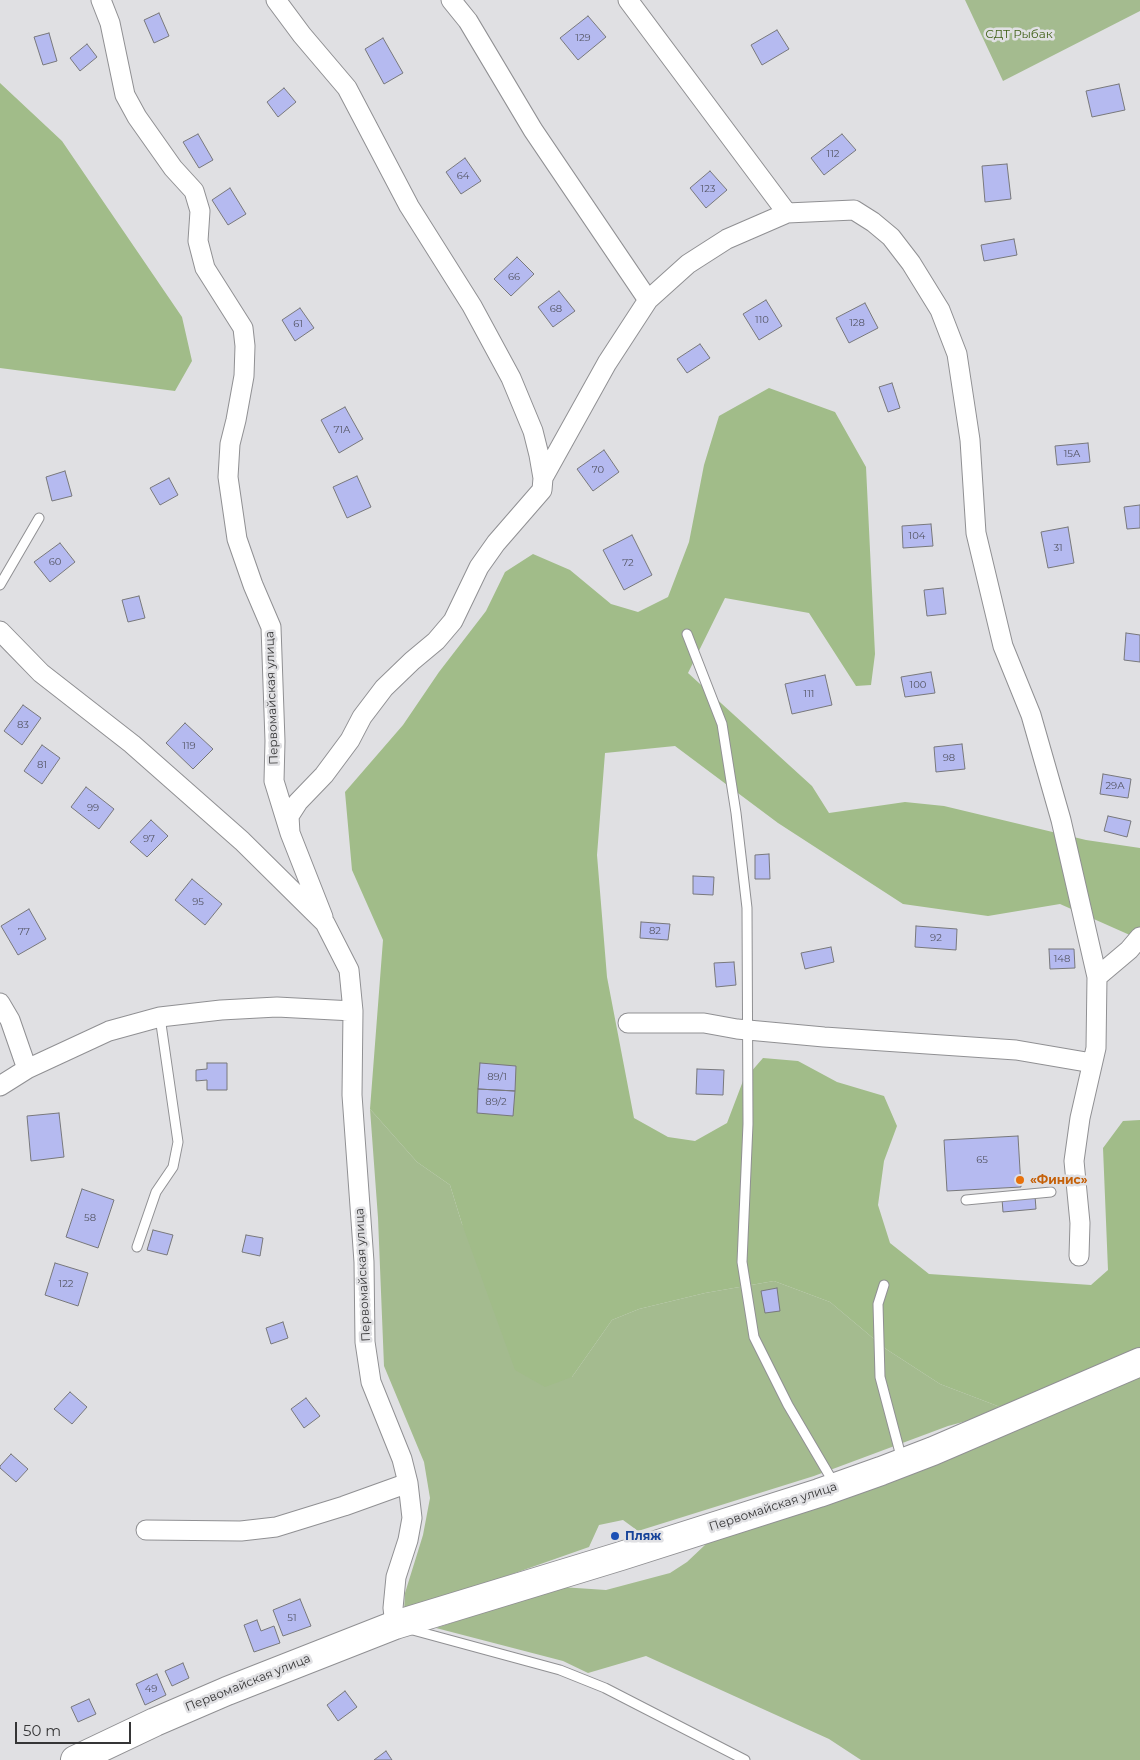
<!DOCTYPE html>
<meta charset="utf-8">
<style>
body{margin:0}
#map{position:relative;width:1140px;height:1760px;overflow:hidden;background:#e0e0e3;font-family:Montserrat,sans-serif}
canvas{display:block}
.scale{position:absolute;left:15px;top:1722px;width:116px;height:22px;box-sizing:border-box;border:2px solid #353536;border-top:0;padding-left:6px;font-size:15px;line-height:18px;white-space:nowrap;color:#353536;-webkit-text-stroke:4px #e0e0e3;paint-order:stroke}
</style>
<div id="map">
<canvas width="1140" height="1760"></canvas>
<div class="scale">50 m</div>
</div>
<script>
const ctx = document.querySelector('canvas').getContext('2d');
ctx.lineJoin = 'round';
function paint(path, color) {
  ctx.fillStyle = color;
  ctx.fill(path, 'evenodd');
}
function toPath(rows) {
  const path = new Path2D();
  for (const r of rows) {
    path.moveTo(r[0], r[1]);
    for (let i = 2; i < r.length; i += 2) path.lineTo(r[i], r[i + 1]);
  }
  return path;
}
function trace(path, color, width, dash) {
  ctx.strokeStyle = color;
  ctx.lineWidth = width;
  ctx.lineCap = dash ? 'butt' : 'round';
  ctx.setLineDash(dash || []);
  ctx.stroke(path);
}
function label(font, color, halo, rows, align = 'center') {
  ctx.font = font + ' Montserrat,sans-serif';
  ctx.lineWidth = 5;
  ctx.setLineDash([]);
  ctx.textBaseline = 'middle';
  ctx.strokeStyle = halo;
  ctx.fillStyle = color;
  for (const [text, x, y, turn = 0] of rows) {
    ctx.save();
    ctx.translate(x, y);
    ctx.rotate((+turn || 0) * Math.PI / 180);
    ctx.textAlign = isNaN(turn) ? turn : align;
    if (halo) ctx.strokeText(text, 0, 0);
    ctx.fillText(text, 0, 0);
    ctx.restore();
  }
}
const green = toPath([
 [965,0,1140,0,1140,11,1003,81],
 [370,1109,417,1162,450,1185,462,1224,572,1377,612,1320,639,1309,705,1293,774,1281,830,1302,886,1349,940,1384,1008,1410,948,1426,814,1476,638,1531,623,1520,599,1525,589,1547,404,1612,405,1593,423,1535,430,1498,424,1462,384,1366,378,1218],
 [1140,1374,1140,1760,861,1760,829,1739,646,1656,588,1673,563,1661,436,1628,561,1587,606,1590,670,1573,687,1562,706,1544]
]);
const forest = toPath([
 [0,83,62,141,182,317,192,361,175,391,0,368],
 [769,388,835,412,866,467,875,654,871,685,856,686,809,613,725,598,688,673,812,786,829,813,905,802,944,806,1086,840,1140,848,1140,943,1132,936,1060,904,988,916,903,904,778,823,675,746,605,753,597,855,607,977,634,1118,668,1137,695,1141,727,1123,743,1081,763,1058,798,1061,837,1082,884,1096,897,1126,884,1161,878,1205,890,1243,929,1274,1091,1285,1108,1270,1103,1148,1123,1121,1140,1120,1140,1353,1008,1410,940,1384,886,1349,830,1302,774,1281,705,1293,639,1309,612,1320,572,1377,545,1387,515,1370,462,1224,450,1185,417,1162,370,1109,383,940,352,870,345,792,403,725,439,672,486,611,505,572,533,554,570,570,611,604,638,612,668,597,689,542,704,465,719,416]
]);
const building = toPath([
 [159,13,169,36,154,43,144,20,159,13],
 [588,16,606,37,578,60,560,38,588,16],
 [777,30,789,49,762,65,751,45,777,30],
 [49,33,57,61,43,65,34,37,49,33],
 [383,38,403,73,384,84,365,49,383,38],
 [87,44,97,57,80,71,70,58,87,44],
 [1119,84,1125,110,1092,117,1086,91,1119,84],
 [284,88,296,102,278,117,267,102,284,88],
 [198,134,213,160,199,168,183,142,198,134],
 [842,134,856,150,824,175,811,158,842,134],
 [465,158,481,181,461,194,446,172,465,158],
 [1007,164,1011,199,985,202,982,166,1007,164],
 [710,171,727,190,706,208,690,188,710,171],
 [230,188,246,214,228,225,212,200,230,188],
 [1014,239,1017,255,984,261,981,245,1014,239],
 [517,257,534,274,511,296,494,279,517,257],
 [559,291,575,311,553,327,538,307,559,291],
 [766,300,782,326,759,340,743,314,766,300],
 [865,303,878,328,849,343,836,318,865,303],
 [300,308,314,328,295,341,282,320,300,308],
 [700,344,710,358,687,373,677,359,700,344],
 [892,383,900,408,888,412,879,387,892,383],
 [345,407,363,439,339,453,321,420,345,407],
 [1088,443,1090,462,1057,465,1055,446,1088,443],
 [604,450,619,472,593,491,577,469,604,450],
 [65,471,72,496,52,501,46,477,65,471],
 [357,476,371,507,347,518,333,487,357,476],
 [169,478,178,495,160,505,150,488,169,478],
 [1140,505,1140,528,1127,529,1124,507,1140,505],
 [931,524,933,546,903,548,902,526,931,524],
 [1068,527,1074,563,1048,568,1041,532,1068,527],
 [632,535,652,575,624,590,603,550,632,535],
 [60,543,75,562,50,582,34,562,60,543],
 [943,588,946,614,927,616,924,590,943,588],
 [139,596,145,618,128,622,122,600,139,596],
 [1126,633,1140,635,1140,662,1124,660,1126,633],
 [931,672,935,693,905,697,901,677,931,672],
 [825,675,832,705,792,714,785,684,825,675],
 [23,705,41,718,22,745,4,731,23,705],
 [185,723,213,749,193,769,166,743,185,723],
 [962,744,965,769,936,772,934,747,962,744],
 [42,745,60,758,42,784,24,771,42,745],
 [1103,774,1131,779,1128,798,1100,794,1103,774],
 [86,787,114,809,99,829,71,807,86,787],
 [1108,816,1131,821,1127,837,1104,831,1108,816],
 [151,820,168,836,147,857,130,842,151,820],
 [769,854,770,879,755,879,755,855,769,854],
 [693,876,714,877,713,895,693,894,693,876],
 [192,879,222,904,205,925,175,900,192,879],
 [29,909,46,939,18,955,1,926,29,909],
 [641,922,670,924,668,940,640,938,641,922],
 [916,926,957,929,956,950,915,947,916,926],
 [831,947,834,962,805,969,801,953,831,947],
 [1049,949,1074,949,1075,968,1050,969,1049,949],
 [734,962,736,985,716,987,714,963,734,962],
 [207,1063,227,1063,227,1090,207,1090,207,1080,196,1081,196,1070,207,1069,207,1063],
 [480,1063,516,1066,515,1091,478,1089,480,1063],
 [697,1069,724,1070,723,1095,696,1094,697,1069],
 [478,1089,515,1091,513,1116,477,1113,478,1089],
 [59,1113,64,1157,31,1161,27,1116,59,1113],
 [1018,1136,1021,1187,947,1191,944,1140,1018,1136],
 [82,1189,114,1200,98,1248,66,1237,82,1189],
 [1035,1196,1036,1209,1003,1212,1002,1199,1035,1196],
 [153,1230,173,1235,167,1255,147,1250,153,1230],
 [246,1235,263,1238,260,1256,242,1252,246,1235],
 [55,1263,88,1273,78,1306,45,1295,55,1263],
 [777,1288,780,1311,765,1313,761,1291,777,1288],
 [283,1322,288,1338,271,1344,266,1328,283,1322],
 [70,1392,87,1407,72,1424,54,1409,70,1392],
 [306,1398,320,1416,304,1428,291,1409,306,1398],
 [11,1454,28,1469,16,1482,0,1468,0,1466,11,1454],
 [300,1599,311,1626,283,1636,273,1610,300,1599],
 [257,1620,261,1631,274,1626,280,1643,254,1652,244,1625,257,1620],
 [183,1663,189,1678,172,1686,165,1671,183,1663],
 [157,1674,166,1695,145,1705,136,1684,157,1674],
 [345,1691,357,1707,338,1721,327,1705,345,1691],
 [89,1699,96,1714,78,1722,71,1707,89,1699],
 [386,1751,392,1760,374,1760,386,1751]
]);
const lane = toPath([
 [0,585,39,518],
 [687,634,722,724,736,813,747,908,748,1124,742,1262,754,1337,788,1405,835,1485],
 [966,1200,1051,1192],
 [137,1247,156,1192,173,1167,178,1142,160,1017],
 [884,1285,878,1304,880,1377,902,1460],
 [409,1629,560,1670,605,1688,745,1760]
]);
const street = toPath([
 [101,0,110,23,125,95,137,117,173,168,194,191,200,211,198,241,205,268,243,328,245,346,244,376,236,420,230,444,228,477,237,539,253,585,271,627,275,741,274,781,290,833,323,917],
 [276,0,302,35,347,88,409,206,472,306,511,378,533,431,539,455,543,478,542,490,496,543,479,567,453,621,436,641,412,661,384,688,362,717,350,740,324,775,298,802,289,816,290,833],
 [451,0,468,21,533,130,648,300],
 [628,0,787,213],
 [543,478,607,363,648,300,688,264,727,239,787,213,854,210,873,222,891,237,911,263,940,310,957,354,970,440,976,533,1003,646,1031,715,1061,820,1097,977,1096,1048,1080,1118,1074,1161,1080,1223,1079,1256],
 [0,631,41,673,132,744,242,841,325,923,349,970,353,1011,352,1095,364,1262,365,1342,371,1382,402,1459,408,1483,412,1518,408,1540,396,1577,393,1608,395,1625],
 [1097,977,1129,950,1140,937],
 [0,1003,10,1020,27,1069],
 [628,1023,704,1023,737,1029,824,1037,1016,1050,1092,1063],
 [0,1086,27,1069,109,1031,160,1017,221,1010,277,1007,353,1011],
 [146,1530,241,1531,276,1527,344,1506,408,1483]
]);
const primary = toPath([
 [75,1760,155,1722,227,1691,395,1625,621,1556,819,1493,881,1471,933,1451,1140,1362]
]);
const markers = [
 [1020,1180,5,"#e8710a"],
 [615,1536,5,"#1a4fb4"]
];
const numberNames = [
 ["129",583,38],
 ["112",833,154],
 ["64",463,176],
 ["123",708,189],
 ["66",514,277],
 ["68",556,309],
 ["110",762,320],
 ["128",857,323],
 ["61",298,324],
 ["71А",342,430],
 ["15А",1072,454],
 ["70",598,470],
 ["104",917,536],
 ["31",1058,548],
 ["60",55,562],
 ["72",628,563],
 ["100",918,685],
 ["111",809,694],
 ["83",23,725],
 ["119",189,746],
 ["98",949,758],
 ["81",42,765],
 ["29А",1115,786],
 ["99",93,808],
 ["97",149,839],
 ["95",198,902],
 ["82",655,931],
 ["77",24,932],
 ["92",936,938],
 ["148",1062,959],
 ["89/1",497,1077],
 ["89/2",496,1102],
 ["65",982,1160],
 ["58",90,1218],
 ["122",66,1284],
 ["51",292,1618],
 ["49",151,1689]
];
const parkNames = [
 ["СДТ Рыбак",1019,34]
];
const streetNames = [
 ["Первомайская улица",272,698,-92],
 ["Первомайская улица",363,1275,-93],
 ["Первомайская улица",773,1507,-18],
 ["Первомайская улица",248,1683,-22]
];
const foodNames = [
 ["«Финис»",1030,1180]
];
const transitNames = [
 ["Пляж",625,1536]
];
paint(green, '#a4bb8f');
paint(forest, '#a1bc89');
paint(building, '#b5baf0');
trace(building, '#78787b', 1);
trace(lane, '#909093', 11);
trace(street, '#909093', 21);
trace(primary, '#909093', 30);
trace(lane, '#fff', 9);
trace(street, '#fff', 19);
trace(primary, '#fff', 28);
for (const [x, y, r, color] of markers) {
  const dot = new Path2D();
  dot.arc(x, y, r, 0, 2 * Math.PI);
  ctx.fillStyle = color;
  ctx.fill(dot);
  trace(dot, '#e0e0e3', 2);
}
label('10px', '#555664', null, numberNames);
label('12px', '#3f5f17', '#e0e0e3', parkNames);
label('12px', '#353536', '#e0e0e3', streetNames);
label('bold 12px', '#c56008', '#e0e0e3', foodNames, 'left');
label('bold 12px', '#164399', '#e0e0e3', transitNames, 'left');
</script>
